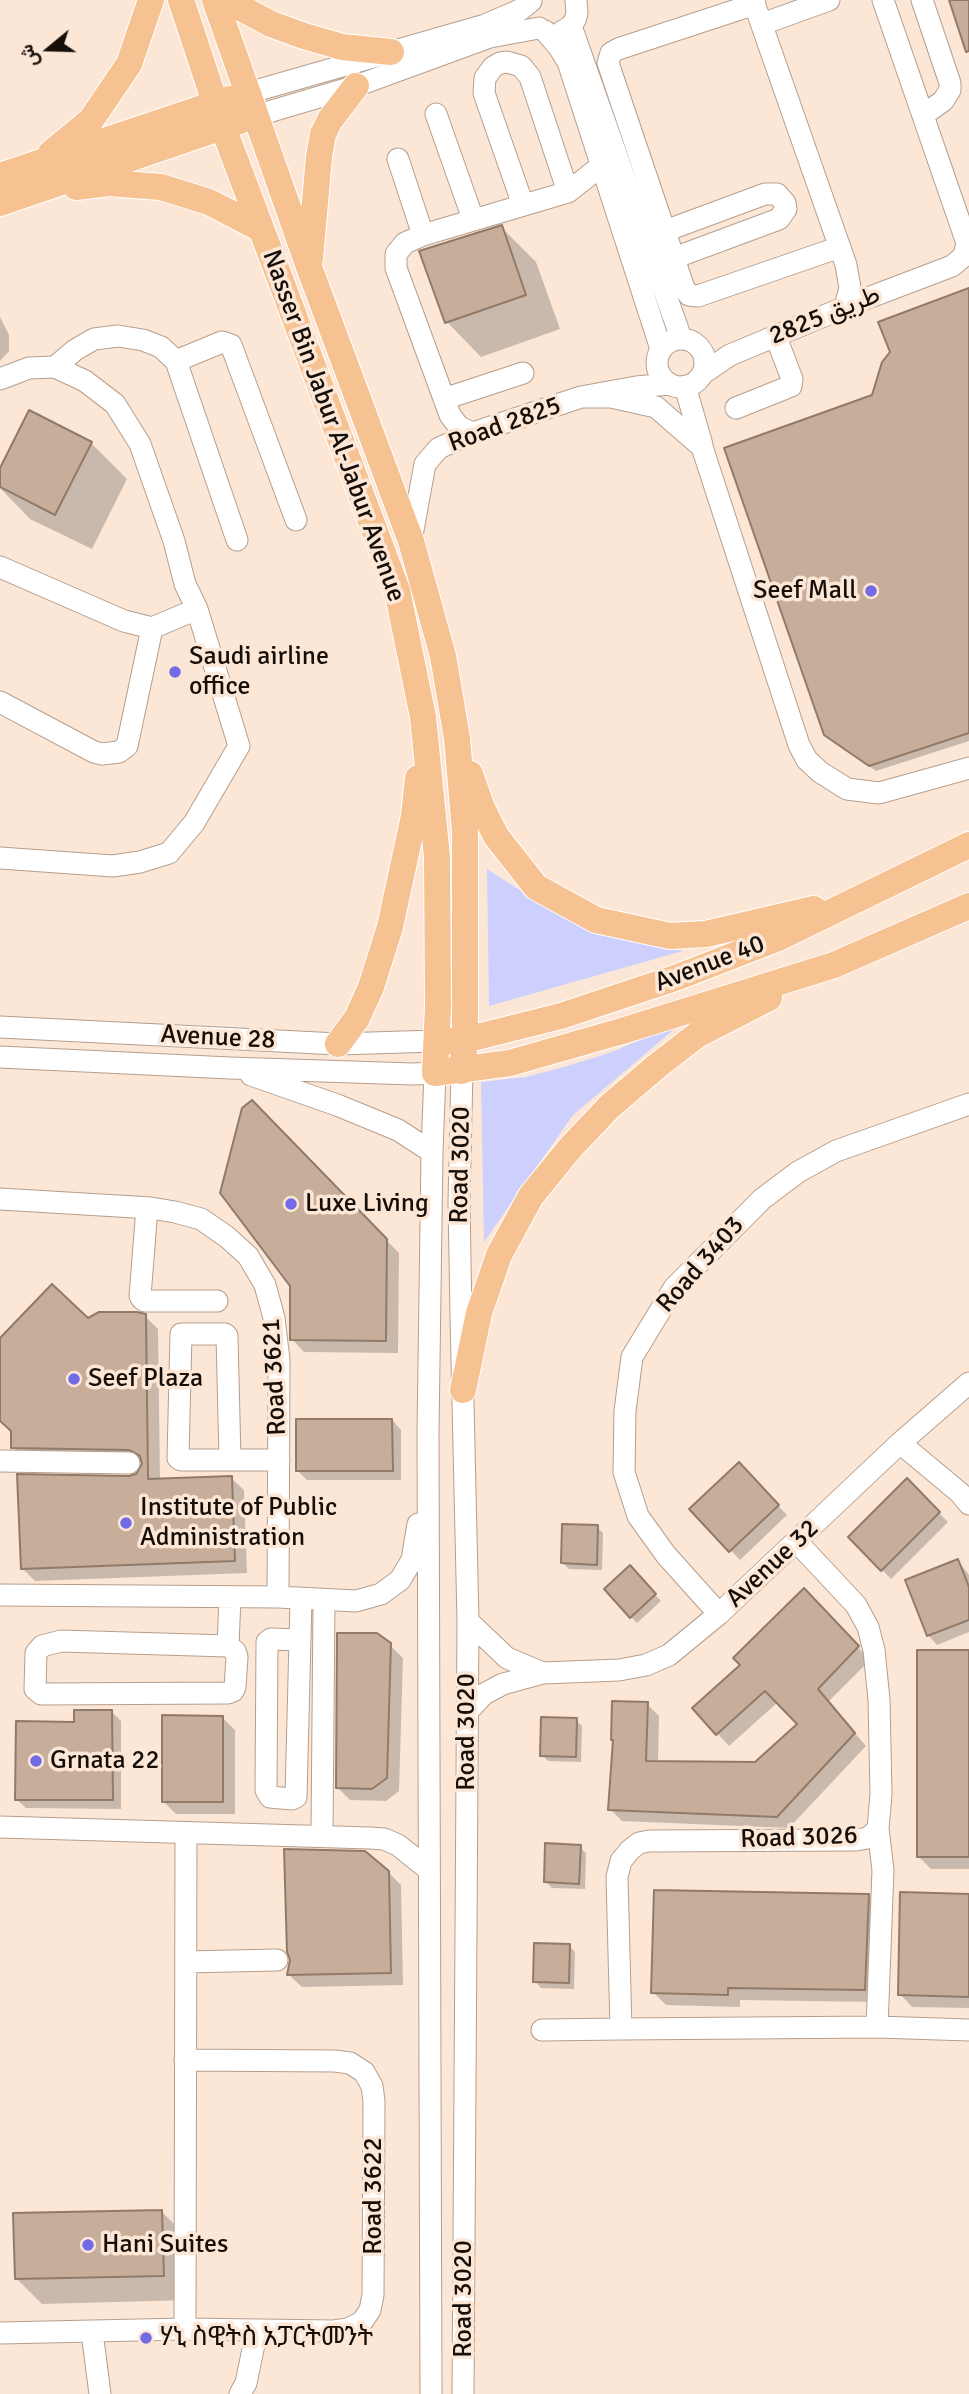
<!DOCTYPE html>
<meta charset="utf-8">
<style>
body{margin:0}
#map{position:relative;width:969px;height:2394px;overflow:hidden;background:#fce7d7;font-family:Signika,Vazirmatn,sans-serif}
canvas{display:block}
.north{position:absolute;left:14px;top:14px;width:70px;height:70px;-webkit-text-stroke:5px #fce7d7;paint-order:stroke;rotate:251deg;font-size:19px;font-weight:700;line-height:28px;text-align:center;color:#160e08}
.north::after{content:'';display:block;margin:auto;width:24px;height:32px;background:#160e08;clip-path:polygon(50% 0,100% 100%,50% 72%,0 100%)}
</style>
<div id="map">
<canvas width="969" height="2394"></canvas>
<div class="north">ش</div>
</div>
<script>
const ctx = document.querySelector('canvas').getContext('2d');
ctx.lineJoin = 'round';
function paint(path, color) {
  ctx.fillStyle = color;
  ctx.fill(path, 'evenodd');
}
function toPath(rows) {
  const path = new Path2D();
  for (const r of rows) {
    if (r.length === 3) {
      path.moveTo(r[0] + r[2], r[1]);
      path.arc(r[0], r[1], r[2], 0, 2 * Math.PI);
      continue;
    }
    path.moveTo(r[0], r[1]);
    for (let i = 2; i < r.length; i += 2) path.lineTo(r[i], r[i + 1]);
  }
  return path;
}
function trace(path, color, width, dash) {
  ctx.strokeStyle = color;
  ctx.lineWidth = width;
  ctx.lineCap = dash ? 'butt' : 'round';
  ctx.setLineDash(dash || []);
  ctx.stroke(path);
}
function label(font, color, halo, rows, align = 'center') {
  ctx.font = font + ' Signika,Vazirmatn,"Noto Sans Ethiopic",sans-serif';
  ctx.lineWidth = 7;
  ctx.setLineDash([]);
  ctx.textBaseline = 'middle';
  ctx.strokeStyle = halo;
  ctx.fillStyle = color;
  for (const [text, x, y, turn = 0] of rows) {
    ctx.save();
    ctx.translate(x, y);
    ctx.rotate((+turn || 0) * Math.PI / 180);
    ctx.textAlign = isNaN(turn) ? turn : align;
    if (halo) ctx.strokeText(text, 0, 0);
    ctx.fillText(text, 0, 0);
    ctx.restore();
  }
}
const green = toPath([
 [487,869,551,910,589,929,683,951,489,1006],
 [684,1021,573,1115,484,1242,481,1082,526,1077,564,1067,612,1052]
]);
const shadow = toPath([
 [501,227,536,262,560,329,481,357,447,322],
 [969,290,969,741,876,771,825,734],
 [0,317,9,335,9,351,0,361],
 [91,443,127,479,92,549,30,519,0,488,0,472],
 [251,1102,399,1253,398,1353,304,1352,292,1339,291,1286],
 [145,1316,158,1329,160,1480,231,1478,244,1490,247,1573,35,1581,22,1568,130,1478,141,1471,143,1462,25,1460,13,1447,12,1431,0,1419,0,1340,87,1320],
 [392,1420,401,1430,401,1480,307,1480,298,1471],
 [739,1465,787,1515,740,1560,692,1509],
 [907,1481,948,1522,891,1579,850,1537],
 [597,1527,603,1533,602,1570,569,1569,563,1563],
 [958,1561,969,1575,969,1632,937,1645,928,1635],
 [630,1568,661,1601,637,1623,631,1617],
 [815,1603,870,1660,828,1702,866,1746,789,1828,622,1821,610,1809,615,1742,613,1740,647,1704,659,1716,658,1763,756,1764,799,1724,778,1702,729,1746,695,1709],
 [390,1645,403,1658,399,1791,386,1801,350,1800,337,1787],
 [969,1652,969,1869,931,1869,918,1856],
 [111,1711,121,1721,121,1809,26,1808,16,1799,76,1724],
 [223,1718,235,1730,235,1814,176,1814,163,1801],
 [576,1720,582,1726,581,1762,548,1761,542,1755],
 [580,1847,586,1853,585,1889,552,1888,546,1882],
 [388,1872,401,1885,403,1985,302,1987,289,1975],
 [969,1895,969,2008,912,2007,900,1994],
 [868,1896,881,1908,877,2002,740,2000,740,2007,666,2005,653,1992],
 [569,1946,575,1952,574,1989,541,1988,535,1981],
 [161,2211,186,2236,188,2300,42,2304,17,2279]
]);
const building = toPath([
 [949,0,969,0,969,51,966,52,949,0],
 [502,225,526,295,445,323,419,251,502,225],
 [969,288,969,733,869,766,824,735,724,448,872,395,882,362,890,352,878,322,969,288],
 [29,410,92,442,55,515,0,487,0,468,29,410],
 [252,1100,387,1239,386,1341,290,1340,290,1286,220,1193,242,1108,252,1100],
 [52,1284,88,1318,99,1312,137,1312,146,1314,148,1479,232,1476,235,1561,21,1569,17,1474,129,1476,136,1474,142,1464,140,1456,129,1450,11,1448,11,1431,0,1421,0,1338,52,1284],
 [296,1419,392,1419,393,1471,296,1471,296,1419],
 [739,1462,779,1505,729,1552,689,1509,739,1462],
 [907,1478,940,1512,881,1571,848,1537,907,1478],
 [562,1524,598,1525,597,1565,561,1563,562,1524],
 [958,1559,969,1587,969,1620,927,1636,905,1580,958,1559],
 [630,1565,656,1594,630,1618,604,1589,630,1565],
 [804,1588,859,1646,818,1689,855,1733,777,1817,608,1810,613,1740,611,1740,612,1701,648,1702,646,1761,755,1762,797,1724,765,1691,716,1735,692,1708,740,1665,733,1658,804,1588],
 [337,1633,377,1633,391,1643,387,1778,372,1789,336,1788,337,1633],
 [917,1650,969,1650,969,1857,917,1857,917,1650],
 [74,1710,112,1710,113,1800,15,1800,16,1721,74,1722,74,1710],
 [162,1715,223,1716,223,1802,162,1802,162,1715],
 [541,1717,577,1718,576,1757,540,1756,541,1717],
 [545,1843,581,1845,579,1884,544,1882,545,1843],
 [284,1849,365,1851,389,1871,391,1973,287,1975,290,1960,287,1952,284,1849],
 [654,1890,869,1894,865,1990,728,1988,728,1995,651,1993,654,1890],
 [900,1892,969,1894,969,1997,898,1995,900,1892],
 [534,1943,570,1944,569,1983,533,1982,534,1943],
 [162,2210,164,2276,15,2279,13,2213,162,2210]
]);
const minor = toPath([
 [753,0,846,265,850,288,845,307],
 [922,0,950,83,950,90,943,101,923,115],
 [755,4,618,49,611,53,608,63,684,288,689,295,698,296,840,247],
 [762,24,829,0],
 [571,26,681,338],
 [545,31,558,46,568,62,661,349],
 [561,32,571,26,575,20,577,13,576,0],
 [248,93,485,25,520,10,531,1],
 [436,114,473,219],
 [255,116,356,86,490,37,539,28],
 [398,159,423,235],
 [523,205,484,93,485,78,493,67,500,63,507,62,521,66,530,77,568,192],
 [665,231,765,194,777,194,785,203,786,209,779,219,674,258],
 [681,363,24],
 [176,361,222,342,231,345,296,520],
 [55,367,75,350,94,339,118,336,143,340,161,347,176,361,237,540],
 [702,374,730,355,860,301,952,266,964,256,967,243,883,0],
 [0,379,29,368,55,367,85,381,115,404,140,444,174,541,185,584,197,609,239,746,194,823,169,853,140,862,113,866,0,858],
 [685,386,702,445],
 [581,397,611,397,656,407,702,447,799,745,807,760,820,772,847,789,879,793,969,768],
 [444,399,523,373],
 [736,408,791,386,792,379,776,337],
 [473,433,459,427,450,415,396,268,396,254,405,243,423,235,568,192,601,166],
 [411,541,425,464,439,448,473,433,581,397,636,387,670,384],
 [0,567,124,621,152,628,197,609],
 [0,702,94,752,102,754,119,752,127,746,152,628],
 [0,1027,338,1044,436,1041],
 [0,1057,230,1068,413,1074,435,1073,432,1152,428,1432,431,2394],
 [462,1071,459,1202,461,1316,468,1621,463,2394],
 [251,1075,337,1105,398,1130,432,1152],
 [0,1199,151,1208,175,1212,201,1219,227,1237,248,1256,265,1285,274,1318,279,1360,278,1597],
 [147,1208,140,1296,142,1299,145,1301,217,1301],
 [900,1443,960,1493,969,1504],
 [230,1460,227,1336,225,1334,181,1334,178,1458,181,1460,279,1460],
 [0,1461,129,1463],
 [797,1542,856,1605,868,1627,874,1650,879,1700,881,1794,878,1829,868,1838,856,1840,649,1841,639,1843,630,1850,621,1861,617,1877,621,2029,877,2027,969,2030],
 [0,1595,278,1597,356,1601,381,1594,400,1580,412,1560,418,1524],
 [719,1614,666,1555,638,1516,624,1472,625,1411,632,1357,674,1288,762,1199,798,1172,836,1151,969,1104],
 [468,1621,507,1658,543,1673],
 [300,1640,271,1639,267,1642,266,1790,270,1797,292,1799,296,1797,301,1599],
 [61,1641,228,1646,235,1651,237,1657,235,1687,233,1691,228,1693,41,1694,35,1689,36,1653,42,1646,61,1641],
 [228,1646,230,1597],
 [467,1712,484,1694,503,1684,543,1673,619,1670,646,1665,669,1655,719,1614,900,1443,969,1383],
 [0,1827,370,1838,384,1839,398,1845,429,1870],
 [322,1835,324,1601],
 [186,1962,277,1960],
 [877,2027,883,1870,878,1829],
 [542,2030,621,2029],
 [185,2329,186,1833],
 [92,2332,100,2394],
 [0,2333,185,2329,334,2331,348,2329,362,2322,370,2310,373,2295,374,2101,372,2086,364,2072,350,2063,335,2061,185,2060],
 [240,2394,246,2383,257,2330]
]);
const major = toPath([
 [181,0,223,127,397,590,423,717,437,857,438,1006,435,1073,510,1063,622,1031,834,965,969,906],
 [215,0,309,267,411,541,443,656,457,738,465,831,465,1040,462,1071],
 [232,0,241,8,271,24,304,36,342,47,391,52],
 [51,153,91,120,129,64,151,0],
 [0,176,229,99],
 [76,187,109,183,161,187,209,202,261,229],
 [0,203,240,121],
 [310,259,319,157,323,134,330,120,356,86],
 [470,774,482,808,496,836,536,887,596,920,670,936,706,934,814,909],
 [449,1041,465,1040,561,1016,678,977,776,939,969,845],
 [338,1044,357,1018,371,987,390,927,414,816,418,778],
 [463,1390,479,1313,499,1255,531,1196,571,1147,610,1106,657,1066,697,1035,769,998]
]);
const markers = [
 [871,591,7,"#726be5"],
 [175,672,7,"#726be5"],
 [291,1204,7,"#726be5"],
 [74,1379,7,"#726be5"],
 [126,1523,7,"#726be5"],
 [36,1761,7,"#726be5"],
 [88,2245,7,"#726be5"],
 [146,2338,7,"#726be5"]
];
const streetNames = [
 ["طريق 2825",825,316,-22],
 ["Road 2825",505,425,-20],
 ["Nasser Bin Jabur Al-Jabur Avenue",333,426,70],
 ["Avenue 40",710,964,-21],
 ["Avenue 28",218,1038,3],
 ["Road 3020",461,1165,-89],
 ["Road 3403",701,1265,-49],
 ["Road 3621",275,1377,-93],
 ["Avenue 32",773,1564,-43],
 ["Road 3020",467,1732,-90],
 ["Road 3026",799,1838,-2],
 ["Road 3622",374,2196,-90],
 ["Road 3020",464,2299,-90]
];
const poiNames = [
 ["Seef Mall",857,591,"right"],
 ["Saudi airline",189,657],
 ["office",189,687],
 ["Luxe Living",305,1204],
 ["Seef Plaza",88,1379],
 ["Institute of Public",140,1508],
 ["Administration",140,1538],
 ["Grnata 22",50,1761],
 ["Hani Suites",102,2245],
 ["ሃኒ ስዊትስ አፓርትመንት",160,2338]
];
paint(green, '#cdd0fd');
paint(shadow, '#0003');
paint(building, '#c7ae9b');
trace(building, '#917a68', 2);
trace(minor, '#b69e8c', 23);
trace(major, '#fff', 28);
trace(minor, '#fff', 21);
trace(major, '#f7c292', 26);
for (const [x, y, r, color] of markers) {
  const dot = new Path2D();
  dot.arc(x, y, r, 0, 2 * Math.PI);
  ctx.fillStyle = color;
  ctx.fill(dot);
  trace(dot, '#fce7d7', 2.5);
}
label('26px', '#160e08', '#fce7d7', streetNames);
label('26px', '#160e08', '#fce7d7', poiNames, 'left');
</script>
